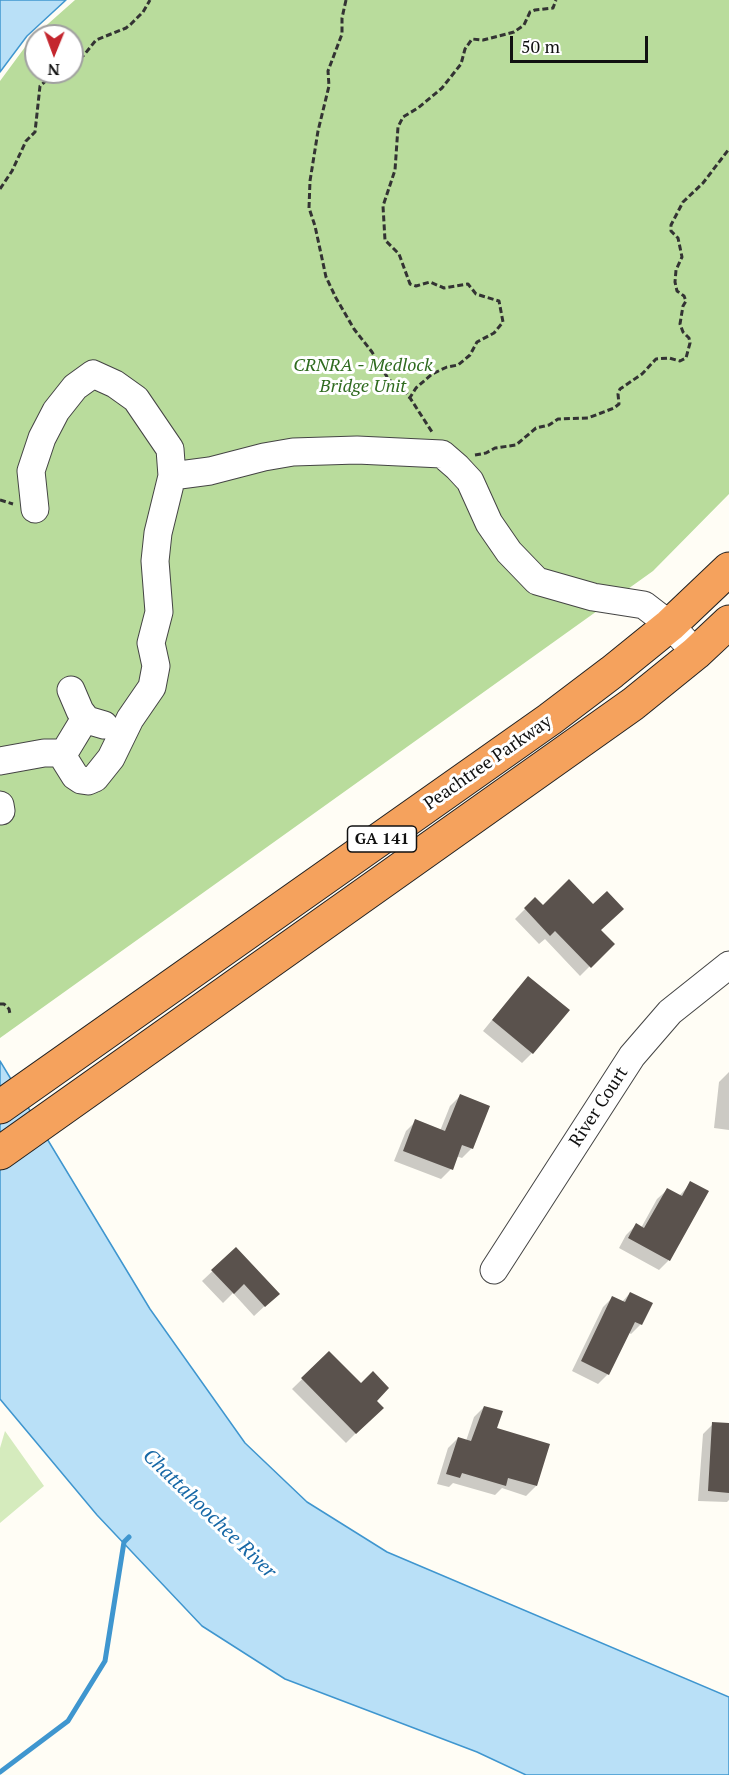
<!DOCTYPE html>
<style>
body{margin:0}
#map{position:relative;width:729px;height:1775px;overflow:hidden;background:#fffdf5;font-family:"PT Serif",serif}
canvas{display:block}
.north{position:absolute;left:24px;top:24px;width:60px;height:60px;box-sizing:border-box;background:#fff;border:2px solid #a0a0a0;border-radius:50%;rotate:181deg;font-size:16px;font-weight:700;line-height:24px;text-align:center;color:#111}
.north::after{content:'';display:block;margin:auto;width:21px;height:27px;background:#c4262e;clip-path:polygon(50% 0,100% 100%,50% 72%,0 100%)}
.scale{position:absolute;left:510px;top:36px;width:138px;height:27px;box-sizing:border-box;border:3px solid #111;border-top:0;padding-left:8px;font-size:18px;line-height:21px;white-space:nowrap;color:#111;-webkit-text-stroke:4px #fff;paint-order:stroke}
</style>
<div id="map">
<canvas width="729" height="1775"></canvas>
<div class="north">N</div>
<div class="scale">50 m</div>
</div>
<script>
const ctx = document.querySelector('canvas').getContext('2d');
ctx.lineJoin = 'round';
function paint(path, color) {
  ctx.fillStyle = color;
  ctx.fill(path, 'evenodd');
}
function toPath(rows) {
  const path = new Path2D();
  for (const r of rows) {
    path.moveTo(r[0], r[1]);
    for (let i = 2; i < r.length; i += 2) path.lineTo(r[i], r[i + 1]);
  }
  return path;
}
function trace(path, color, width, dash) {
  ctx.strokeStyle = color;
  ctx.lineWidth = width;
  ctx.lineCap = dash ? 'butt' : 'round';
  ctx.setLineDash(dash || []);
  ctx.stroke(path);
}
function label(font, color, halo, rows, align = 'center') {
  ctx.font = font + ' "PT Serif",serif';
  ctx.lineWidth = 6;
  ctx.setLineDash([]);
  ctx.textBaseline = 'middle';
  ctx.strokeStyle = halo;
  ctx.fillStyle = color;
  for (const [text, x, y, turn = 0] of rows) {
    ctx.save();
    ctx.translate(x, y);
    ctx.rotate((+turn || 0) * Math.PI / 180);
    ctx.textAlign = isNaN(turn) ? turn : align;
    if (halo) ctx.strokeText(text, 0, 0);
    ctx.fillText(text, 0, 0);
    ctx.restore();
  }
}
const green = toPath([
 [5,1431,44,1486,0,1523,0,1448]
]);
const forest = toPath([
 [75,0,729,0,729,494,653,571,0,1038,0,81,31,39],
 [36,36,72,36,72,72,36,72]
]);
const water = toPath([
 [0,0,66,0,27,36,0,72,0,0],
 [0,1061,150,1309,245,1443,307,1502,387,1552,729,1697,729,1775,526,1775,477,1752,285,1679,202,1626,97,1515,0,1399,0,1061]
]);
const shadow = toPath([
 [535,899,543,907,599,930,612,944,580,976,545,939,539,944,515,919],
 [518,988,532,1053,522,1063,483,1031],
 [729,1072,729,1130,714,1128,719,1082],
 [460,1096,472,1148,462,1158,456,1156,451,1169,441,1179,394,1161,406,1131,416,1121,440,1131,450,1106],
 [691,1183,707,1192,668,1261,659,1270,619,1248,626,1235,636,1225,641,1228,657,1199,667,1190,679,1196],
 [236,1249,268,1303,254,1316,233,1293,223,1303,202,1281],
 [630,1293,641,1324,631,1334,628,1332,608,1374,598,1384,572,1371,603,1307,613,1297,622,1302],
 [329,1353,381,1408,346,1443,292,1389],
 [484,1407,496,1430,536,1486,526,1496,502,1488,495,1495,453,1483,449,1487,437,1484,448,1448,458,1438,466,1441,474,1417],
 [713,1424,729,1425,729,1500,727,1502,698,1501,703,1434]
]);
const stream = toPath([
 [0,1772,68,1721,105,1661,124,1542,129,1537]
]);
const building = toPath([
 [569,879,593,904,607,891,624,909,601,930,615,944,591,968,555,931,550,936,524,908,535,897,543,905],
 [528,976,570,1010,533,1054,492,1020],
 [460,1094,490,1106,473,1149,462,1145,453,1170,403,1151,415,1119,445,1131],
 [690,1181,709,1191,670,1261,628,1238,636,1223,644,1228,667,1188,682,1196],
 [236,1247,280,1294,265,1307,244,1284,234,1294,211,1270],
 [630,1292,653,1303,642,1325,635,1322,609,1375,581,1361,612,1296,625,1302],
 [329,1351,361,1383,373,1371,389,1388,377,1401,384,1408,356,1434,301,1378],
 [484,1406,503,1411,497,1428,550,1444,537,1486,508,1478,506,1486,462,1473,460,1478,446,1474,458,1437,471,1441],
 [712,1422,729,1423,729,1493,708,1491]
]);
const path = toPath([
 [346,0,342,18,342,34,328,71,329,86,318,131,310,181,309,208,315,226,326,277,336,298,354,329,372,352,389,380,403,387,432,432],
 [72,64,84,55,96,40,126,28,131,24,143,12,150,0],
 [0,189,12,171,26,141,35,132,40,86,56,72],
 [409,399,416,388,432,374,447,367,458,365,470,355,477,342,494,333,503,322,499,301,476,294,468,284,444,288,430,282,416,286,410,284,399,254,385,240,383,206,395,170,398,127,403,117,418,108,442,88,461,64,465,49,472,39,483,40,514,32,524,25,530,12,535,10,553,8,556,0],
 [475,455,486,453,495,448,516,445,536,428,549,425,558,419,588,418,614,408,619,404,618,394,620,389,642,374,656,359,669,358,680,361,686,358,690,343,689,338,683,332,680,324,683,306,686,301,684,296,677,291,675,282,676,270,682,257,678,238,671,231,671,225,683,202,703,183,729,149],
 [0,500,13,504],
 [0,1004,4,1004,9,1009,10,1014]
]);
const minor = toPath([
 [172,476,210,471,264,457,293,452,357,450,442,454,457,467,470,481,489,523,509,552,537,581,593,597,644,605,670,625,696,653],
 [35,509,31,471,42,438,56,411,75,387,93,374,115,384,136,399,170,449,172,476,158,533,155,561,159,612,151,643,156,666,152,687,130,719,111,758,95,778,88,781,81,780,75,776,65,760,64,753,81,725,87,720],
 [71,690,80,711,87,720,104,725],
 [0,761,44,753,64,753],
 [0,805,1,811],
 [494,1270,632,1056,670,1012,729,965]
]);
const highway = toPath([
 [0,1107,550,719,612,672,670,625,729,569],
 [0,1153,633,704,696,653,729,622]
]);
const shields = [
 [382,839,69]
];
const shieldNames = [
 ["GA 141",382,839]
];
const parkNames = [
 ["CRNRA - Medlock",363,366],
 ["Bridge Unit",363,387]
];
const streetNames = [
 ["Peachtree Parkway",488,763,-35],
 ["River Court",599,1107,-57]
];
const waterNames = [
 ["Chattahoochee River",209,1514,44]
];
paint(green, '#d5ebbd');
paint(forest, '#b9dc9c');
paint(water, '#b9e0f7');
trace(water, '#3f96cf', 1.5);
paint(shadow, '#0003');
trace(stream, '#3f96cf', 5);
paint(building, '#5a524d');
trace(minor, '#444', 29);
trace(highway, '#222', 35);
trace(path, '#333', 3, [6, 3]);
trace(minor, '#fff', 27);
trace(highway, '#f5a25d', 33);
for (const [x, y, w] of shields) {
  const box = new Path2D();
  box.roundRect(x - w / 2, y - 13, w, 26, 4.5);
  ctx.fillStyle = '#fff';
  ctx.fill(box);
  trace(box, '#111', 1.5);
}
label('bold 16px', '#111', null, shieldNames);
label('italic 18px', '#2f6b1f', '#fff', parkNames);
label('18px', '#111', '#fff', streetNames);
label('italic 20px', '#1768a6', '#fff', waterNames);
</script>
